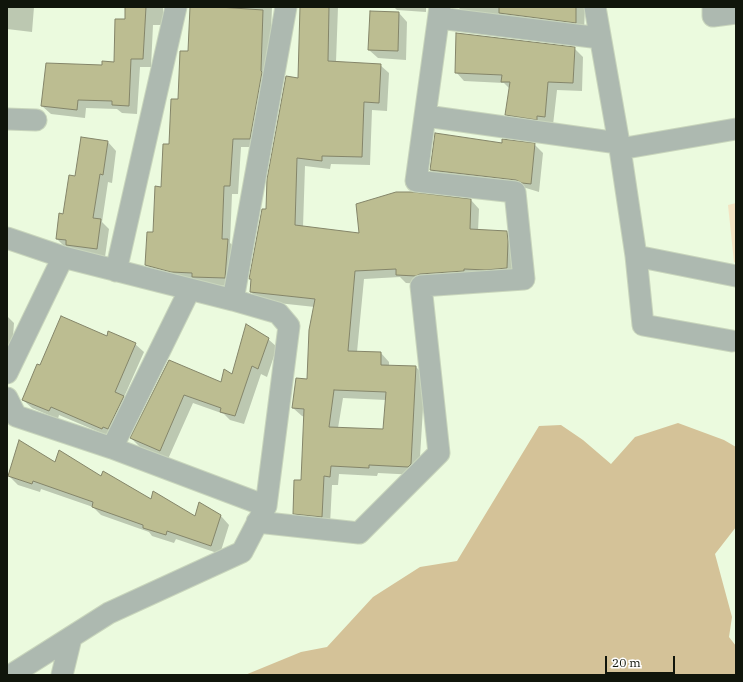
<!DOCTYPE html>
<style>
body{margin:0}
#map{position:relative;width:743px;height:682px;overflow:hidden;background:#ebfade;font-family:"IBM Plex Serif",serif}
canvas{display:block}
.frame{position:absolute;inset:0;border:8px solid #10150b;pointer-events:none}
.scale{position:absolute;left:605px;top:656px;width:70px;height:18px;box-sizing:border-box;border:2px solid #10150b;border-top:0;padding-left:5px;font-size:12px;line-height:14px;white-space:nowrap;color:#10150b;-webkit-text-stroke:3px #fff;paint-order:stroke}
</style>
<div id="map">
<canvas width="743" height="682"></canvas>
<div class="frame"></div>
<div class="scale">20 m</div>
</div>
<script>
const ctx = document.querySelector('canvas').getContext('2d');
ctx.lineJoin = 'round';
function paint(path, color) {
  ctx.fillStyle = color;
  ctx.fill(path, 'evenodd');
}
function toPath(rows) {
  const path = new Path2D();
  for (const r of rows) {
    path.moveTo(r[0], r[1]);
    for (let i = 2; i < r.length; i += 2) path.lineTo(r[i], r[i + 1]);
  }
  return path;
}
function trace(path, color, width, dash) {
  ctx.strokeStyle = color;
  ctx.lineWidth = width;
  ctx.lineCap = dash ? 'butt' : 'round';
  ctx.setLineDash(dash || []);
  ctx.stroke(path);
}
const green = toPath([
 [736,203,736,263,734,262,728,205]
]);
const forest = toPath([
 [678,423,724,440,736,447,736,527,715,554,732,617,729,637,736,646,736,675,245,675,301,652,327,647,373,597,420,567,457,561,539,426,561,425,583,440,611,464,635,437]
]);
const shadow = toPath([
 [7,7,34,7,32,32,7,29],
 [126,7,163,7,163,25,153,25,151,67,140,67,137,114,122,113,117,109,86,108,85,118,51,114,42,106,102,66,115,63,126,20],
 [191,7,272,7,269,80,258,147,241,147,238,194,232,194,230,243,236,248,233,286,201,285,155,274,146,265,154,233,170,145,189,52],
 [301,7,338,7,336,62,380,65,389,73,387,111,372,110,370,165,331,164,330,169,305,166,303,227,361,234,471,200,479,209,478,231,507,232,515,241,515,276,425,284,406,283,400,277,364,279,357,352,381,353,389,362,389,367,416,367,425,376,419,473,417,475,378,473,377,476,339,474,338,485,332,485,330,525,302,522,294,513,302,481,305,417,302,416,293,408,308,380,315,307,259,301,251,292,252,280,250,278,298,79],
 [343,398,386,400,384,430,338,428],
 [394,7,426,7,426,12,397,10],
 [458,7,585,7,584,31,467,16],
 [399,13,407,22,406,60,378,58,369,50],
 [574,48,583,57,582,91,557,90,553,125,515,123,507,115,510,89,504,83,464,81,456,72],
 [108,142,116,151,112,183,108,182,102,222,109,229,105,257,75,253,70,248,65,247,57,239,76,177],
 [503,144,534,144,543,153,539,192,526,188,439,179,431,170],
 [7,316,14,323,11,364,7,367],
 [107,337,135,344,144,352,124,397,132,405,111,437,59,415,58,419,32,408,23,400,41,366],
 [268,339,277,347,267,377,261,374,244,424,230,420,224,414,193,403,168,459,140,447,131,438,169,361,221,383,232,375],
 [56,463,102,477,152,501,195,517,200,504,221,516,229,525,220,554,176,539,174,543,152,536,149,532,101,515,93,507,41,489,40,492,18,485,9,476]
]);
const building = toPath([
 [125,7,146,7,143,59,131,59,129,106,112,105,112,101,78,100,77,110,41,106,46,63,102,65,102,61,114,62,115,19,125,19,125,7],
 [190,7,219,7,263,10,261,71,262,72,250,139,233,139,230,186,224,186,222,239,228,239,225,278,192,277,192,273,171,272,145,265,147,232,153,232,155,186,161,187,163,144,169,144,171,99,178,99,180,51,188,51,190,7],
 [300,7,329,7,328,61,381,64,379,103,364,102,362,157,322,156,322,161,297,158,295,225,359,233,356,204,396,192,413,192,471,199,470,229,507,231,508,241,507,268,486,270,464,269,464,271,420,274,416,276,396,275,396,269,355,271,348,351,381,352,381,365,416,366,411,464,408,467,369,465,369,468,331,466,330,477,324,476,322,517,293,514,294,480,301,480,304,409,292,408,296,378,307,379,309,330,315,299,250,292,251,279,249,279,262,209,266,209,267,179,286,76,298,78,300,7],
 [334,390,386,392,383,429,329,427,334,390],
 [499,7,576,7,576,23,499,13,499,7],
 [370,11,399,12,398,51,368,50,370,11],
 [456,33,575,47,573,83,548,82,545,117,537,116,537,120,505,115,510,82,501,82,502,75,455,73,456,33],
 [435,133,502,143,502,139,535,143,531,184,522,183,516,180,430,170,435,133],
 [81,137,108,141,103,175,100,174,93,218,101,219,97,249,66,245,66,240,56,239,59,213,63,214,69,175,75,176,81,137],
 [61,316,107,336,108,331,136,343,115,392,124,396,108,429,103,427,102,429,51,407,49,411,22,400,37,364,40,365,61,316],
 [246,324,269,338,258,369,252,366,235,416,220,412,221,408,184,395,160,451,130,438,169,360,221,382,224,369,232,374,246,324],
 [19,440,55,462,59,450,101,476,103,471,151,499,153,491,195,516,199,502,221,515,211,546,167,531,166,535,143,528,143,525,92,507,93,502,33,481,32,484,8,476,19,440]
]);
const street = toPath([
 [595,7,620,149,636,256,643,325,732,341],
 [713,7,713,16,736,13],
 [439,18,600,38],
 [426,116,618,143],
 [7,119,36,120],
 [620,149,736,129],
 [7,238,63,257,233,300],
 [636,256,736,276],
 [116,271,176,7],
 [7,373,63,257],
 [7,398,16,416,112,448,266,506],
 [112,448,190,289],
 [257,522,359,533,439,453,421,286,524,279,515,192,416,181,440,7],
 [11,675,109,613,242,552,266,506,289,326,278,313,233,300,286,7],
 [62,675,71,638]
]);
paint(green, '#f3e4c3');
paint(forest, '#d4c298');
paint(shadow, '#0003');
paint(building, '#bcbd91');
trace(building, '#848569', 1);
trace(street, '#c8d5bc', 23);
trace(street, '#adb9b0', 21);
</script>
